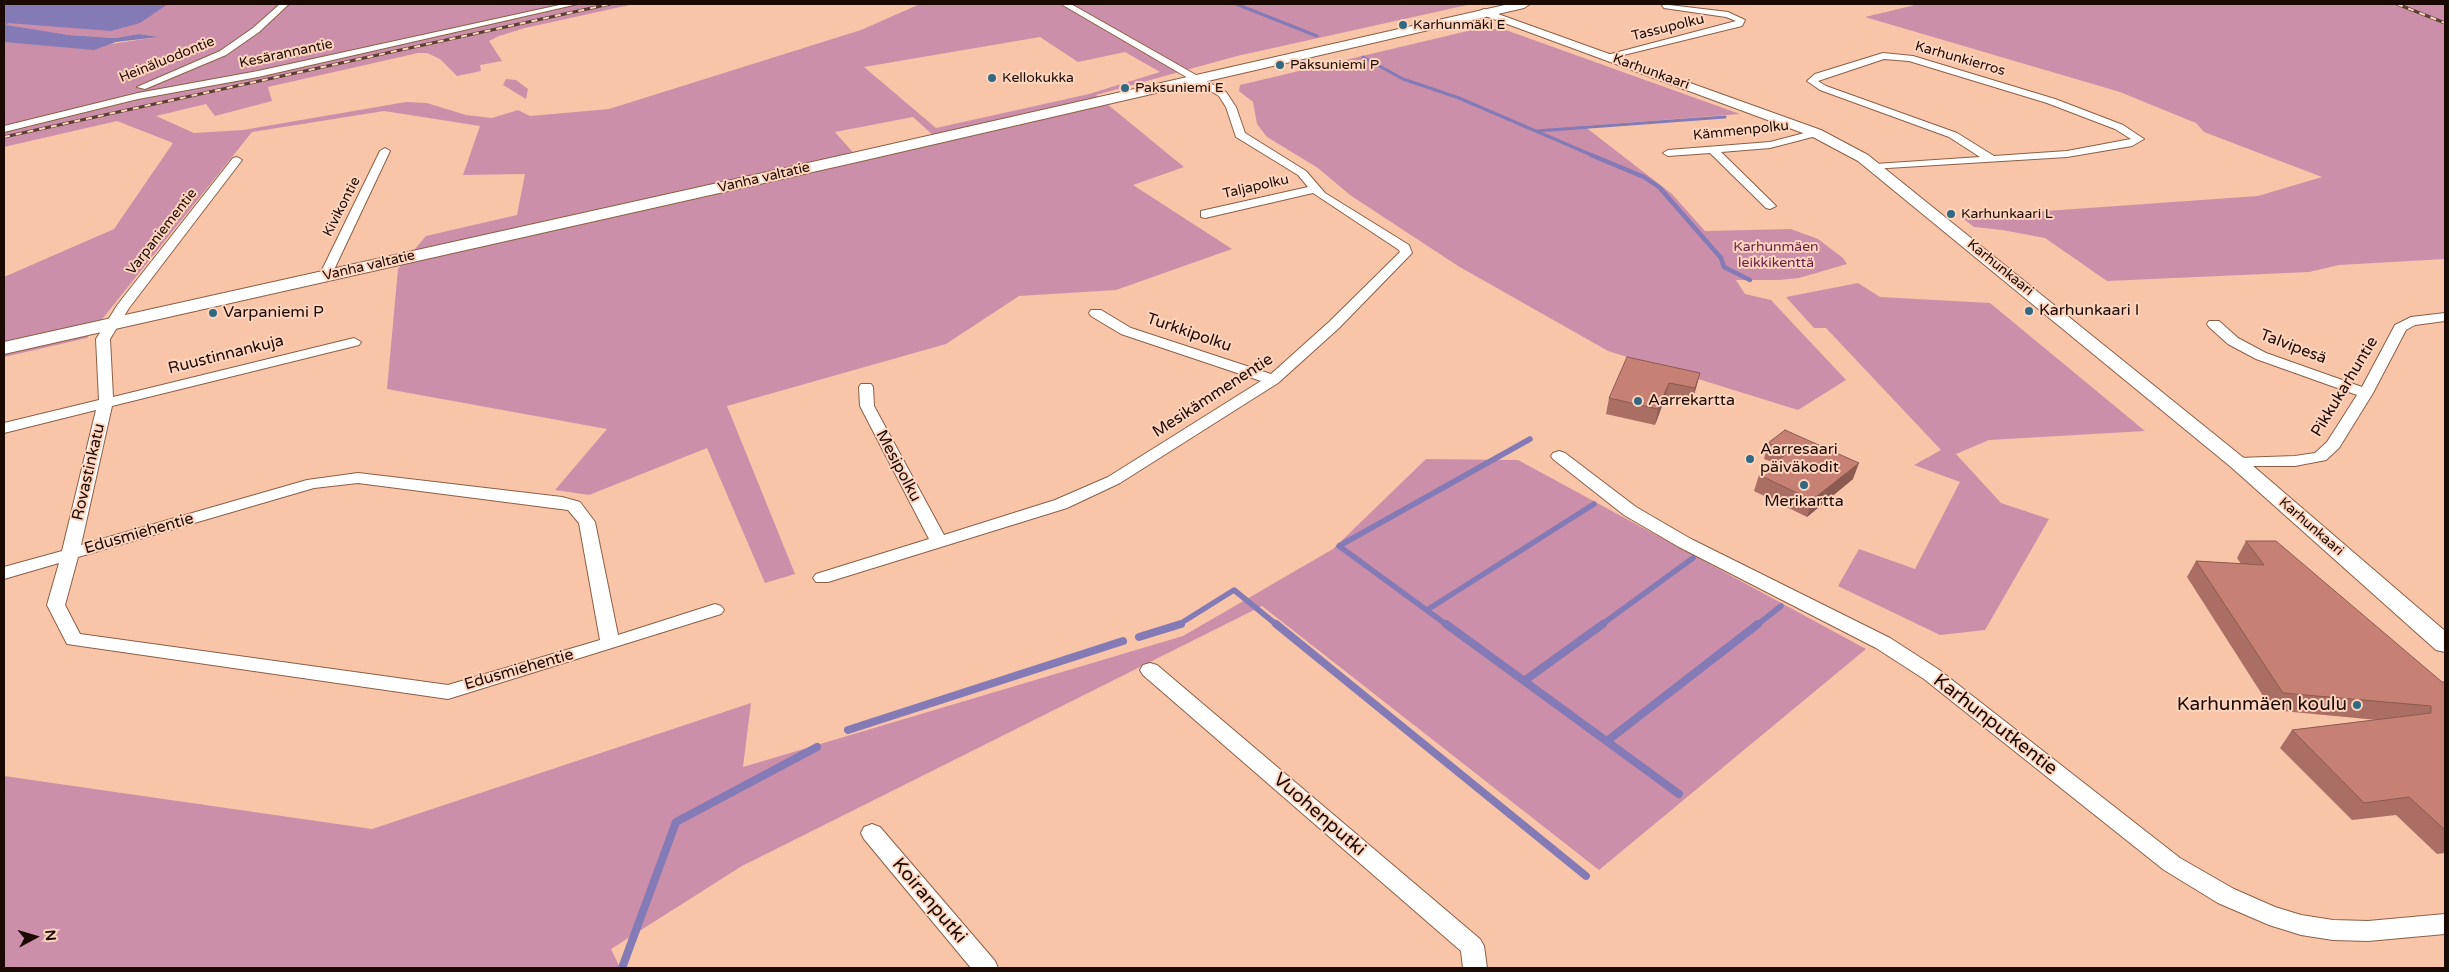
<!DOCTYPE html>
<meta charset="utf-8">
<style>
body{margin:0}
#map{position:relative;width:2449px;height:972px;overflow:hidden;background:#f9c5a9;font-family:"Varela Round",sans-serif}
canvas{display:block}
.frame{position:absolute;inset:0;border:5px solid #1b0a02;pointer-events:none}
.north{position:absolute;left:10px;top:912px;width:50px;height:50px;-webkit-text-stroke:4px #ffd5be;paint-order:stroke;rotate:84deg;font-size:14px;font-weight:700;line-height:20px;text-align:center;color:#1b0a02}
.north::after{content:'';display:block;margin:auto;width:18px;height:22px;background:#1b0a02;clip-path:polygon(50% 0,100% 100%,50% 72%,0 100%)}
</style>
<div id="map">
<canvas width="2449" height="972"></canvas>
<div class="frame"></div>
<div class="north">N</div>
</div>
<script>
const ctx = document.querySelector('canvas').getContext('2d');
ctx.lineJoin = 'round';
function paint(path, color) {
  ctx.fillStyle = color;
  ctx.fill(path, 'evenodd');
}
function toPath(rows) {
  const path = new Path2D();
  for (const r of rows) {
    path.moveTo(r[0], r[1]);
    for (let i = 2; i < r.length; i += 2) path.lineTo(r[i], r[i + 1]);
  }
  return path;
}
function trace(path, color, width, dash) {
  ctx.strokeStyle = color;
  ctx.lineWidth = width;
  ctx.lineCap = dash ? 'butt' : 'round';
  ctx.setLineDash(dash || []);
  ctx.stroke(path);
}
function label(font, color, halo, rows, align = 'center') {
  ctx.font = font + ' "Varela Round",sans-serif';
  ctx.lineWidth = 4;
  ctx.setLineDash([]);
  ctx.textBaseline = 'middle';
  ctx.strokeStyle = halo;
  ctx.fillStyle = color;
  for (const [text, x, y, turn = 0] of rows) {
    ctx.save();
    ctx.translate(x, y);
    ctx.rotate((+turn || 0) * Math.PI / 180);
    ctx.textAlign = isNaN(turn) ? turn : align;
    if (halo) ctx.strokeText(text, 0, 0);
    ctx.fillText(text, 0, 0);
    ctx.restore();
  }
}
const green = toPath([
 [4,4,634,4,525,28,499,36,489,41,502,61,480,65,481,71,457,76,440,59,427,53,418,53,268,87,272,101,215,116,206,104,156,116,194,133,243,130,406,102,427,103,466,115,492,118,518,110,530,116,609,109,861,30,920,4,1472,4,1237,56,1096,95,1184,167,1133,185,1232,249,1116,290,1019,296,946,344,727,406,795,574,765,583,707,448,589,495,555,490,607,429,387,389,398,269,426,236,517,215,525,174,463,175,480,126,384,111,252,132,87,338,4,357,4,277,114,229,173,143,117,121,4,147,4,42,104,45,158,37,139,34,115,38,69,35,5,26],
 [1040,37,1078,62,1125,52,1160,72,1089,94,936,128,864,67],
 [913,117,936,138,857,157,835,132],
 [1919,4,2445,4,2445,259,2339,265,2309,272,2107,281,2045,238,2002,230,1974,227,1961,217,2258,196,2322,177,2204,132,2196,123,2120,92,1865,17],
 [1476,29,1503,29,1740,114,1584,126,1672,194,1705,231,1791,229,1818,239,1843,258,1847,264,1799,278,1779,280,1736,280,1745,294,1771,300,1846,380,1798,410,1608,351,1458,266,1350,195,1318,168,1267,137,1257,124,1253,102,1239,91,1240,85],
 [506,79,516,80,528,89,526,99,503,85],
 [1858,283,1880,297,1990,303,2145,431,1989,440,1956,454,2001,503,2049,519,1985,630,1940,635,1838,586,1859,549,1915,569,1960,482,1914,465,1941,450,1826,328,1814,328,1786,297],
 [1426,459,1518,460,1866,649,1599,870,1262,606,742,866,611,949,620,968,4,968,4,776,372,829,751,703,743,767,1183,636,1333,549]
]);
const water = toPath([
 [4,4,168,4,140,23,111,31,8,23,6,25,69,35,115,38,139,34,159,37,116,42,94,50,4,42]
]);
const streamFar3 = toPath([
 [1236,4,1317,36],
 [1363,57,1403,79,1459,98,1594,156],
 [1536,131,1725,117]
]);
const streamFar2 = toPath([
 [1591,155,1644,177,1659,187,1721,258,1724,267,1750,280]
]);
const streamFar1 = toPath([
 [1427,610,1594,504],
 [1178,625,1234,590,1277,625],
 [1447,625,1339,546,1530,439],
 [1601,625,1693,558],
 [1757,625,1781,606]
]);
const stream = toPath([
 [1276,624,1586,876],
 [1446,624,1679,794],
 [1139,637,1181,624],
 [1524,681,1603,624],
 [848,730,1123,641],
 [1607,741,1758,624],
 [622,968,676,822,817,747]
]);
const minor = toPath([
 [280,4,289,4,259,32,226,55,145,89,137,87,220,51,253,28,280,4],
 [564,4,578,4,258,77,138,99,4,132,4,126,138,93,258,71,564,4],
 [1061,4,1071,4,1226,92,1236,107,1245,133,1306,171,1325,193,1409,245,1412,253,1339,328,1278,383,1120,483,1067,508,828,582,816,582,813,578,816,574,929,539,860,406,859,387,861,384,871,384,873,387,874,406,944,535,1055,500,1108,477,1261,381,1121,334,1091,316,1089,313,1091,310,1101,310,1131,328,1271,374,1329,322,1400,252,1399,250,1313,193,1205,218,1201,217,1201,211,1308,187,1298,175,1236,137,1226,107,1219,96,1061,4],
 [1661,4,1728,12,1745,20,1742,26,1607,59,1607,55,1736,21,1726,17,1664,8,1661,4],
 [1883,53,1913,56,2055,99,2123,125,2144,139,2132,146,2067,157,1871,169,1869,167,1875,164,1980,157,1949,137,1820,90,1807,81,1815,74,1883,53],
 [1884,59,1909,61,2047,103,2115,129,2131,139,2067,151,1994,156,1957,133,1826,86,1818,81,1884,59],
 [1816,130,1820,131,1820,135,1770,148,1721,152,1774,204,1776,206,1770,209,1766,208,1710,153,1668,156,1663,153,1668,150,1770,142,1816,130],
 [385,148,390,151,331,276,325,280,320,279,319,276,380,151,385,148],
 [237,157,242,160,129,308,110,339,113,397,354,338,361,342,359,345,112,406,81,545,307,480,358,473,562,497,580,502,595,522,618,635,715,604,721,606,724,610,721,614,448,699,67,644,47,605,59,563,4,579,4,567,62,551,96,410,4,433,4,423,99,400,96,339,118,304,233,158,237,157],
 [358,483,568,510,579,523,600,640,448,685,80,634,65,605,78,557,314,488,358,483],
 [2445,313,2445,321,2415,325,2406,330,2373,393,2339,448,2326,460,2295,466,2232,466,2230,463,2238,458,2295,456,2315,453,2327,442,2357,395,2256,359,2228,344,2209,327,2207,324,2209,321,2219,321,2238,338,2266,353,2362,387,2395,325,2411,317,2445,313],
 [1559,451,1565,453,1636,507,1691,539,1890,638,1938,669,2180,858,2234,889,2275,907,2301,915,2333,920,2368,921,2445,914,2445,934,2368,941,2333,940,2301,935,2269,925,2218,903,2164,870,1924,679,1876,648,1679,547,1624,515,1553,459,1551,456,1553,453,1559,451],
 [1150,663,1157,665,1480,939,1484,946,1487,968,1463,968,1461,951,1143,675,1140,670,1143,665,1150,663],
 [872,824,880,827,995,961,998,968,971,968,864,839,861,833,864,827,872,824]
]);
const tertiary = toPath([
 [1484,9,1821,130,1868,155,2245,459,2445,631,2445,652,2436,650,2231,467,1858,161,1811,136,1480,14,1478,12,1484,9]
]);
const secondary = toPath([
 [1509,4,1530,4,1524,8,857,162,4,354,4,342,857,152,1509,4]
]);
const rail = toPath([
 [2397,4,2445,23],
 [4,137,610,4]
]);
const wall = toPath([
 [1700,373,1696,388,1691,404,1665,398,1655,425,1606,414,1609,398],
 [1768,443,1853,479,1807,517,1754,491,1759,475,1775,463,1764,459],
 [2246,541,2442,682,2445,682,2445,853,2437,854,2396,815,2352,820,2280,748,2292,730,2377,720,2272,710,2187,577,2196,561,2241,564,2237,558]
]);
const shadedWall = toPath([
 [1700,373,1696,388,1691,404,1695,388],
 [1669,383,1665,398,1655,425,1658,409],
 [1859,463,1853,479,1807,517,1812,500]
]);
const building = toPath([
 [1627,357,1700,373,1695,388,1669,383,1658,409,1609,398,1627,357],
 [1785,430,1859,463,1812,500,1759,475,1789,452,1768,443,1785,430],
 [2246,541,2276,541,2442,682,2445,682,2445,830,2409,797,2364,803,2292,730,2431,713,2431,706,2283,693,2196,561,2264,565,2246,541]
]);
const markers = [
 [1403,25,5,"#316983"],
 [1280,65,5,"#316983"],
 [992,78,5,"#316983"],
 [1125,88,5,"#316983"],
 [1951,214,5,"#316983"],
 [2029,311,5,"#316983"],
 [213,313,5,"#316983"],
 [1638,401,5,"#316983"],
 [1750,459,5,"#316983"],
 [1804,485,5,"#316983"],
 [2357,705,5,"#316983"]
];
const farPoinames = [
 ["Karhunmäki E",1413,25],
 ["Paksuniemi P",1290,65],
 ["Kellokukka",1002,78],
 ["Paksuniemi E",1135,88],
 ["Karhunkaari L",1961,214]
];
const farStreetnames = [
 ["Tassupolku",1668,28,-14],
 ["Kesärannantie",286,54,-12],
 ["Karhunkierros",1960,59,16],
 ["Heinäluodontie",167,60,-22],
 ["Karhunkaari",1651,72,20],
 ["Kämmenpolku",1741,131,-6],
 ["Vanha valtatie",764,178,-13],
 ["Taljapolku",1256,187,-13],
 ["Kivikontie",342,207,-63],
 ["Varpaniementie",162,232,-52],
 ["Vanha valtatie",369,266,-13],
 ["Karhunkaari",2000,268,39],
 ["Karhunkaari",2311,527,41]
];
const farParknames = [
 ["Karhunmäen",1776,247],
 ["leikkikenttä",1776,263]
];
const poiNames = [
 ["Karhunkaari I",2039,311],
 ["Varpaniemi P",223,313],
 ["Aarrekartta",1648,401],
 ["Aarresaari",1760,450],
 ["päiväkodit",1760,468],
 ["Merikartta",1804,502,"center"]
];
const streetNames = [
 ["Turkkipolku",1189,333,19],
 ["Talvipesä",2293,347,21],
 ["Ruustinnankuja",226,355,-14],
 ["Pikkukarhuntie",2345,387,-59],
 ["Mesikämmenentie",1213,396,-33],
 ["Mesipolku",898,466,62],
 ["Rovastinkatu",89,472,-77],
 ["Edusmiehentie",139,534,-16],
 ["Edusmiehentie",519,670,-16]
];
const nearPoinames = [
 ["Karhunmäen koulu",2347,705]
];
const nearStreetnames = [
 ["Karhunputkentie",1995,725,38],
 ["Vuohenputki",1319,815,41],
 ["Koiranputki",929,901,50]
];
paint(green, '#cc8faa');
paint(water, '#837ab6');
trace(streamFar3, '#837ab6', 3);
trace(streamFar2, '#837ab6', 4.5);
trace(streamFar1, '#837ab6', 5.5);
trace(stream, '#837ab6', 8);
trace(minor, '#8c5f45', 2);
trace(tertiary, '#8c5f45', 2);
trace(secondary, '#8c5f45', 2);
paint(minor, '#fff');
paint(tertiary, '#fff');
paint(secondary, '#fff');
trace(rail, '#5b4032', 3);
trace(rail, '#ffd5be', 2, [6]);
paint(wall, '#ab6e64');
paint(shadedWall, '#8b5a51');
paint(building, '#c78074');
trace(building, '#8b5a51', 1);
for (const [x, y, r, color] of markers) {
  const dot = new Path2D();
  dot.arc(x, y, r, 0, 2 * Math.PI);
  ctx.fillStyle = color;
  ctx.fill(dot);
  trace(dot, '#ffd5be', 2);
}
label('14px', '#1b0a02', '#ffd5be', farPoinames, 'left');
label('14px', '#1b0a02', '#ffd5be', farStreetnames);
label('14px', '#6a1b47', '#ffd5be', farParknames);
label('16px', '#1b0a02', '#ffd5be', poiNames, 'left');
label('16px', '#1b0a02', '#ffd5be', streetNames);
label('19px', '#1b0a02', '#ffd5be', nearPoinames, 'right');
label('19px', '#1b0a02', '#ffd5be', nearStreetnames);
</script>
